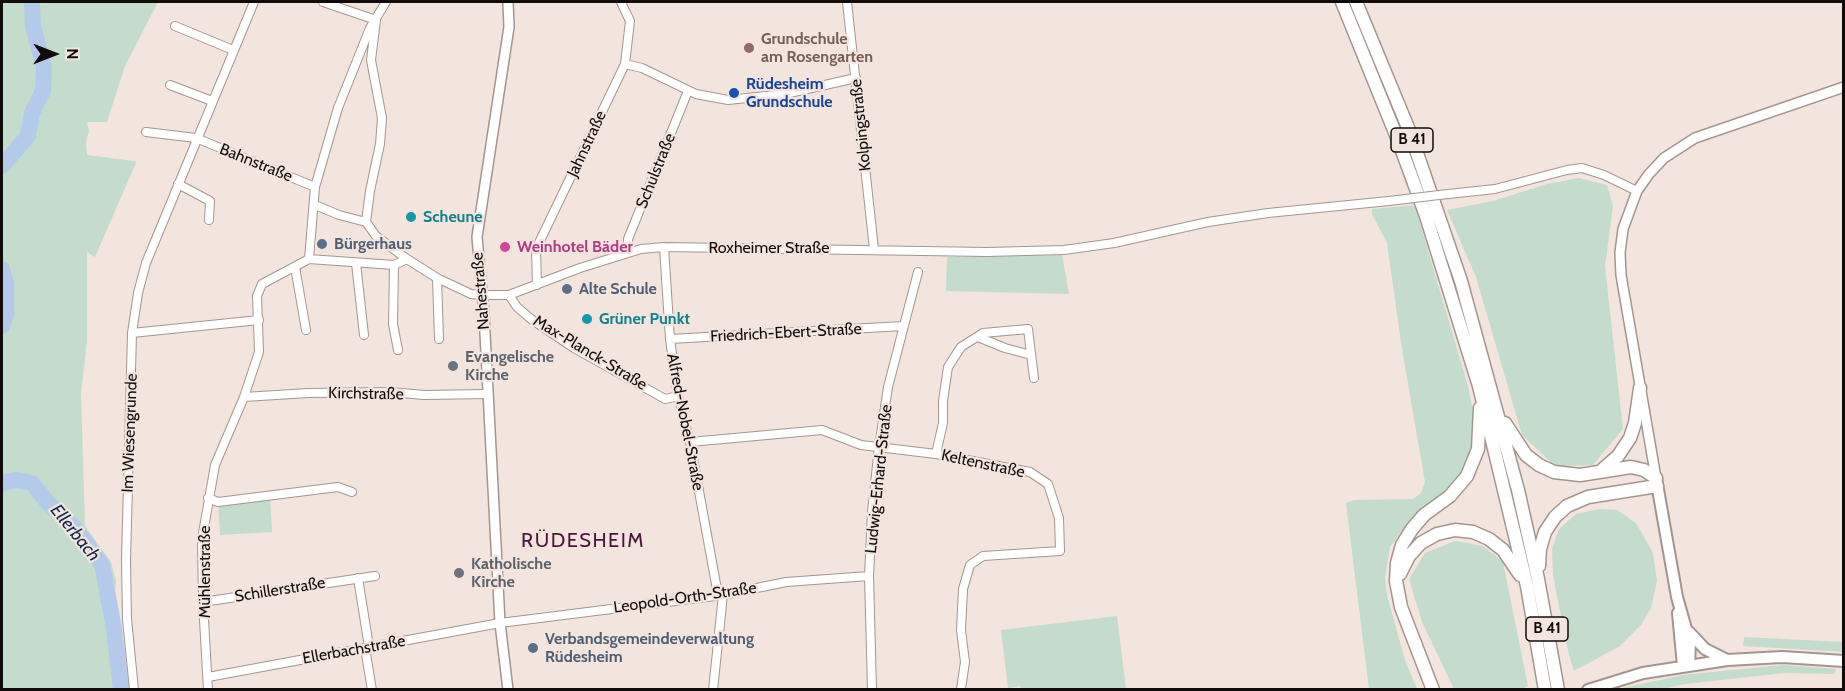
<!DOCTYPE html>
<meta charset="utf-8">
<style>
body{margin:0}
#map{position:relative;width:1845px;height:691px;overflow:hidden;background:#f3e4dd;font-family:Cabin,sans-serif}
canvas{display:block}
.frame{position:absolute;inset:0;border:3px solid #110c0a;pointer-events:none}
.north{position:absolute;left:24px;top:24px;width:60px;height:60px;-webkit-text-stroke:4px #f3e4dd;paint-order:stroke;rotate:90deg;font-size:16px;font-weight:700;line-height:24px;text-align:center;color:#110c0a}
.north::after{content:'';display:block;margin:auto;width:21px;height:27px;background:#110c0a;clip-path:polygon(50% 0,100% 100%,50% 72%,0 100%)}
</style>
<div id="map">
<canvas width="1845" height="691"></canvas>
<div class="frame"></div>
<div class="north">N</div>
</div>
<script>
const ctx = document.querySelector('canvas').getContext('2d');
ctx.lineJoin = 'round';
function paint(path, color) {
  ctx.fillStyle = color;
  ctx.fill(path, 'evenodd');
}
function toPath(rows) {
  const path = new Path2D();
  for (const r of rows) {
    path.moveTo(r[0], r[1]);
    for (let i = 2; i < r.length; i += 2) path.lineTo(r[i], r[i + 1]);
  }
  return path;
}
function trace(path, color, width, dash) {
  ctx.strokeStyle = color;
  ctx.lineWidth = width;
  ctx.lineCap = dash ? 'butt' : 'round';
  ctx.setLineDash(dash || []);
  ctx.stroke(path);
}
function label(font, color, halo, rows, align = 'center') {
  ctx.font = font + ' Cabin,sans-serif';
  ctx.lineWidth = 4.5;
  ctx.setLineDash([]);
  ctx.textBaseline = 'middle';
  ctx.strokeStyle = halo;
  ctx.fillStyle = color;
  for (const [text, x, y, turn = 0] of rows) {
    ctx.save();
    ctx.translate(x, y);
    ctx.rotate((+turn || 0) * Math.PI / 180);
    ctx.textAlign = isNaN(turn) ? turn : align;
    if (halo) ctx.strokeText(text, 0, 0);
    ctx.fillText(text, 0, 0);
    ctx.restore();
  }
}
const green = toPath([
 [2,2,158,2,125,66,107,122,87,122,89,131,86,143,87,155,134,161,136,163,95,257,87,252,87,341,81,394,85,526,111,562,116,581,114,605,129,689,2,689],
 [1579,178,1607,185,1613,206,1605,266,1623,429,1593,465,1555,466,1522,435,1476,277,1447,210,1493,201,1547,184],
 [1416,205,1422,230,1468,386,1473,411,1473,449,1460,478,1437,499,1411,519,1390,547,1385,577,1387,595,1405,660,1417,689,1369,689,1346,503,1354,500,1413,499,1421,493,1425,482,1401,343,1387,243,1372,214,1372,209],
 [1062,255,1069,294,946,291,947,257],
 [270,496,272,532,220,535,218,502],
 [1600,509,1617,510,1636,523,1653,553,1657,581,1651,608,1641,625,1620,646,1574,671,1569,655,1553,576,1552,549,1559,529,1576,514],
 [1455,541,1483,546,1503,562,1528,686,1522,689,1454,689,1422,622,1409,579,1425,553],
 [1117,616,1126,689,1021,690,1020,686,1008,688,1001,630],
 [1744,637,1843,642,1843,652,1743,646],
 [1783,665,1836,669,1834,674,1784,673,1685,684,1663,689,1618,689,1683,675]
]);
const river = toPath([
 [2,166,28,136,32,113,43,91,44,68,33,26,32,2],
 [2,269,6,284,6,315,2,326],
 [2,483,16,480,32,483,48,503,73,526,102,564,114,628,121,690]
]);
const minor = toPath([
 [323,2,376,20,371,60,382,118,380,144,370,191,366,222],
 [847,2,874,249],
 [175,26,233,50],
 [625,64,642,68,696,94,728,100,785,94,856,78],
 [170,85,212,101],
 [146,132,196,138,315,187],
 [178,184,210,201,209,220],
 [1439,195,1495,189,1567,170,1582,168,1604,175,1637,191],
 [315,205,339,215,366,222,376,236,407,259,437,278,471,294,481,295,509,295,580,268,641,249,664,247,987,252,1064,250,1114,243,1208,222,1268,213,1389,201],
 [664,247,670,339,678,396,690,442,718,595],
 [628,252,628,239,688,91],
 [309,259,315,187,338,108,370,28,386,2],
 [356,263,364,335],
 [394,265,393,324,398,350],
 [295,267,306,330],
 [437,278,439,339],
 [537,285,536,249,625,64,630,21,621,2],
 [509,295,517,307,531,319,574,348,665,399,678,396],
 [132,333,259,320],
 [978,337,1005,348,1031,355],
 [670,339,903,326],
 [244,397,308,393,391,392,424,395,488,394],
 [690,442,822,430,861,445,936,454,1030,472,1048,484,1059,518,1060,551,983,556,970,565,963,589,961,630,965,662,961,689],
 [936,454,943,423,943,401,948,367,961,347,983,333,1028,329,1034,378],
 [208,498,218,502,338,487,352,492],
 [358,578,369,647,366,654,372,690],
 [203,602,375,576],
 [208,677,500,623,723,595,786,582,869,576],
 [134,690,127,619,126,560,132,333,138,293,146,263,254,2],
 [208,690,203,602,202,539,215,465,244,397,259,352,257,296,262,284,309,259,394,265,407,259],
 [713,690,723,595],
 [872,690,869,576,872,512,879,447,888,387,918,272]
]);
const tertiary = toPath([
 [1656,478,1621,275,1620,253,1623,229,1637,191,1649,174,1664,158,1695,138,1844,87],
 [508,690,500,623,484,314,477,237,509,27,508,2]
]);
const secondary = toPath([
 [1656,478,1677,597,1690,643,1689,665],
 [1678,613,1683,666],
 [1689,632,1705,649,1727,660],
 [1588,690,1643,673,1727,660,1782,657,1844,661]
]);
const trunk = toPath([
 [1342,2,1398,140,1426,216,1479,386,1527,586,1545,690],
 [1356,2,1409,130,1461,281,1518,490,1538,579,1558,690],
 [1505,423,1526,455,1539,465,1554,472,1580,475,1631,467,1644,470,1656,478],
 [1603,469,1618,456,1630,438,1635,423,1640,388],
 [1539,566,1540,549,1545,532,1555,517,1567,506,1588,497,1657,486],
 [1400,574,1409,556,1421,543,1437,534,1455,530,1473,532,1489,539,1503,550,1520,575],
 [1433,690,1401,607,1396,581,1397,563,1402,545,1412,529,1424,515,1450,496,1467,476,1478,449,1480,408]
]);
const minorBridge = toPath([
 [1389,201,1439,195]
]);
const markers = [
 [749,48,6,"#8d6e63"],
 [734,93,6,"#1a4fb4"],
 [411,217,6,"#0f9aa8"],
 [322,244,6,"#5c6f8a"],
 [505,247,6,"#d1479c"],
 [567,289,6,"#5c6f8a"],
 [587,319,6,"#0f9aa8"],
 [453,366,6,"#6b7280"],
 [459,573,6,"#6b7280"],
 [533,648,6,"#5c6f8a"]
];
const shields = [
 [1412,140,42],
 [1547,629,42]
];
const shieldNames = [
 ["B 41",1412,140],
 ["B 41",1547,629]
];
const educationNames = [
 ["Grundschule",761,39],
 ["am Rosengarten",761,57]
];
const transitNames = [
 ["Rüdesheim",746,84],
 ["Grundschule",746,102]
];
const streetNames = [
 ["Kolpingstraße",861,125,-96],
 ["Jahnstraße",587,144,-65],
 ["Bahnstraße",256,163,22],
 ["Schulstraße",656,171,-68],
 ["Roxheimer Straße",769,248],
 ["Nahestraße",481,291,-95],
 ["Friedrich-Ebert-Straße",786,333,-3],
 ["Max-Planck-Straße",590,353,31],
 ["Kirchstraße",366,394,1],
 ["Alfred-Nobel-Straße",685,422,79],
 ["Im Wiesengrunde",130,433,-88],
 ["Keltenstraße",983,464,12],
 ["Ludwig-Erhard-Straße",879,479,-84],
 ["Mühlenstraße",205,572,-90],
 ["Schillerstraße",280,590,-9],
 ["Leopold-Orth-Straße",685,598,-8],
 ["Ellerbachstraße",354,650,-10]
];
const cultureNames = [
 ["Scheune",423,217],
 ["Grüner Punkt",599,319]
];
const serviceNames = [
 ["Bürgerhaus",334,244],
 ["Alte Schule",579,289],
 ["Verbandsgemeindeverwaltung",545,639],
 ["Rüdesheim",545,657]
];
const hotelNames = [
 ["Weinhotel Bäder",517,247]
];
const worshipNames = [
 ["Evangelische",465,357],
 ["Kirche",465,375],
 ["Katholische",471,564],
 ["Kirche",471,582]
];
const waterNames = [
 ["Ellerbach",75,533,51]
];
const quarterNames = [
 ["RÜDESHEIM",583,541]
];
paint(green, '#c3dccc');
trace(river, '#b4caeb', 16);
trace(minor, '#a4968f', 10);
trace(tertiary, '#a4968f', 12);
trace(secondary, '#a4968f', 14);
trace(trunk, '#a4968f', 15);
trace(minor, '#fff', 8);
trace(tertiary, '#fff', 9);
trace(secondary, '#fff', 10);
trace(trunk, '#fff', 12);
trace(minorBridge, '#a4968f', 10, []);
trace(minorBridge, '#fff', 8);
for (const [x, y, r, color] of markers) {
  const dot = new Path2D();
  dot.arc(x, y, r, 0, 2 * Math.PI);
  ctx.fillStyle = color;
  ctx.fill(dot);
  trace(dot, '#f3e4dd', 2);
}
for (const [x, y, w] of shields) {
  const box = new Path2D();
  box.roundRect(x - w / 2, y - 12, w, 24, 4.5);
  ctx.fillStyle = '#f3e4dd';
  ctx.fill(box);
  trace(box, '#110c0a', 1.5);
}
label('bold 15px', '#110c0a', null, shieldNames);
label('bold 16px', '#785e54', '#f3e4dd', educationNames, 'left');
label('bold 16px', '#164399', '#f3e4dd', transitNames, 'left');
label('16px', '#110c0a', '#f3e4dd', streetNames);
label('bold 16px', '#0d838f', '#f3e4dd', cultureNames, 'left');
label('bold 16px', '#4e5e75', '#f3e4dd', serviceNames, 'left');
label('bold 16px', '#b23c85', '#f3e4dd', hotelNames, 'left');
label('bold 16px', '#5b616d', '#f3e4dd', worshipNames, 'left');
label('italic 18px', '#0e2952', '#f3e4dd', waterNames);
ctx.letterSpacing = '1.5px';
label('20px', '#4d133c', '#f3e4dd', quarterNames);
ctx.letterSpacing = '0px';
</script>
